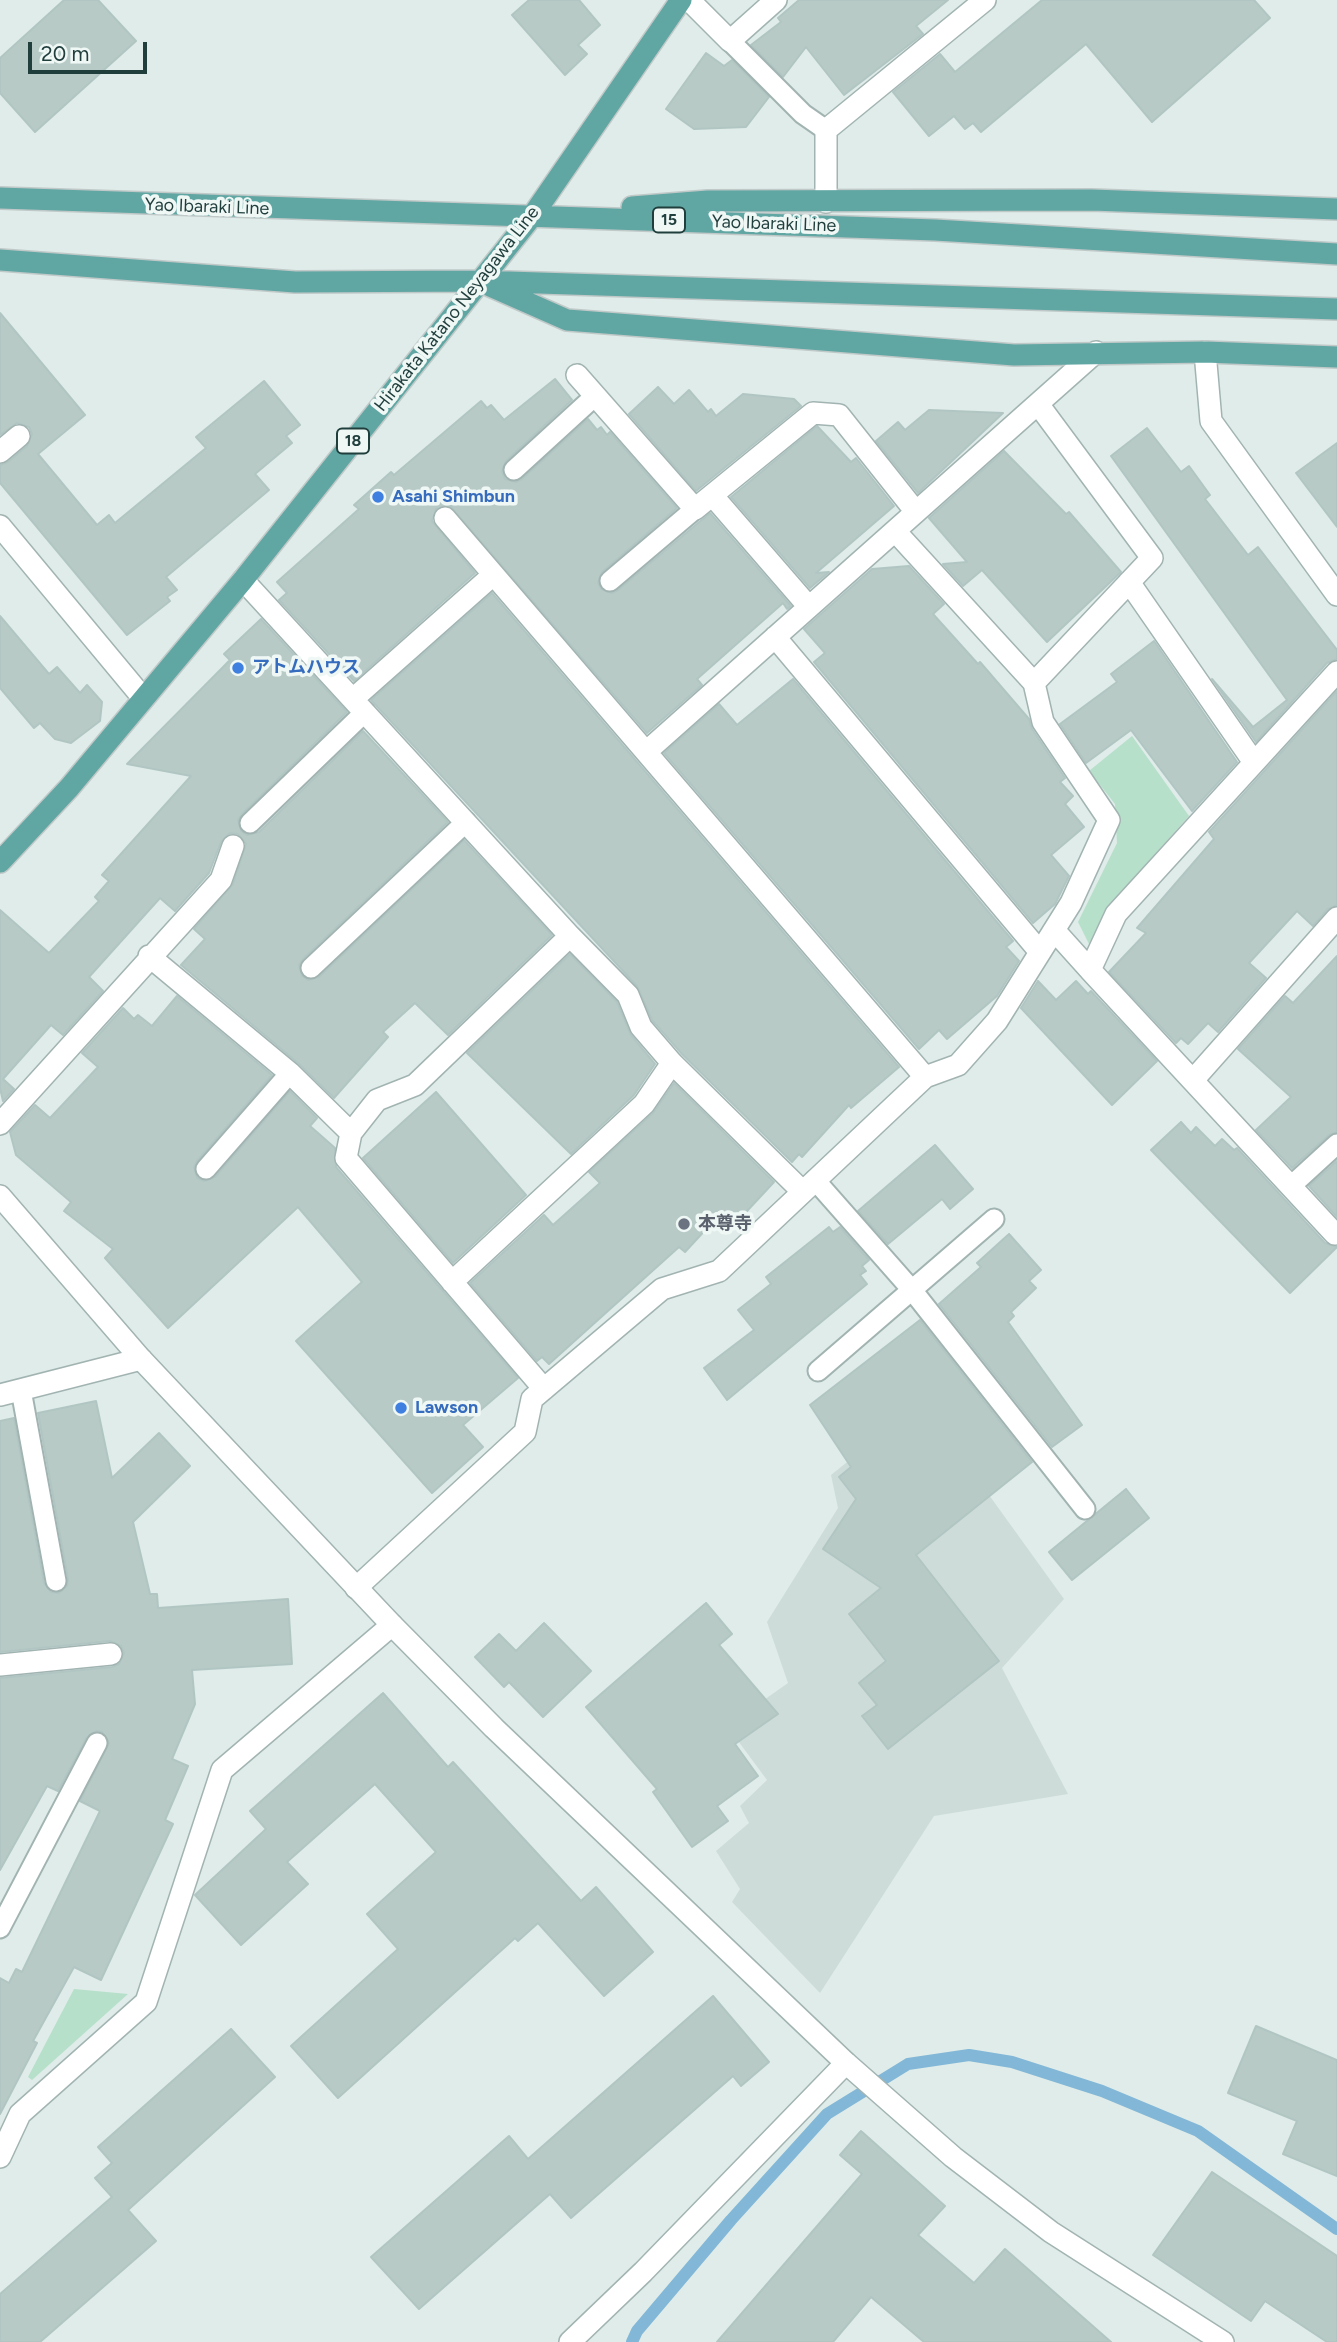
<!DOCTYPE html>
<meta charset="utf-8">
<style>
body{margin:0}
#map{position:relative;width:1337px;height:2342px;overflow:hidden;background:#dfece9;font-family:Figtree,sans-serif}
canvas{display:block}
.scale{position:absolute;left:28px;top:42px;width:119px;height:32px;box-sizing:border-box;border:4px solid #1f3e3c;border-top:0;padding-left:9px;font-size:21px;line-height:24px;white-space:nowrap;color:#1f3e3c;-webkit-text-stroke:5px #f0f8f6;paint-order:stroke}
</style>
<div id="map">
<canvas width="1337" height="2342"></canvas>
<div class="scale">20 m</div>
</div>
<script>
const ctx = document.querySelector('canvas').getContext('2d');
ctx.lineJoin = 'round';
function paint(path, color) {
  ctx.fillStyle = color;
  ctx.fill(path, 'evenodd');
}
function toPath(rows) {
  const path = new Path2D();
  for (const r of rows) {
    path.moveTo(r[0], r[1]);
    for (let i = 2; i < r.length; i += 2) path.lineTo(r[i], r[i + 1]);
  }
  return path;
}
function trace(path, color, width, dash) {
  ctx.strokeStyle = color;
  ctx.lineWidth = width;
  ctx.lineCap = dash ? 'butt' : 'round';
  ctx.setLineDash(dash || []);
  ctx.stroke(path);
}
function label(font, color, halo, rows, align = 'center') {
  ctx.font = font + ' Figtree,"Noto Sans JP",sans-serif';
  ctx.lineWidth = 7;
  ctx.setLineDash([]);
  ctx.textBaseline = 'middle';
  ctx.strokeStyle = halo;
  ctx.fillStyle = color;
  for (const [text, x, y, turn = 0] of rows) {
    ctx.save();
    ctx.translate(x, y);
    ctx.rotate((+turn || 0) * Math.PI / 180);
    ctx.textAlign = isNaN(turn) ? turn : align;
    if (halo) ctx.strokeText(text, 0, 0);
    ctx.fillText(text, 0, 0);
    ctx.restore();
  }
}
const built = toPath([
 [922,1402,1064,1599,1002,1668,1068,1794,934,1816,820,1993,732,1902,740,1889,716,1851,749,1823,740,1806,767,1780,727,1726,788,1683,767,1622,838,1508,831,1475]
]);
const green = toPath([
 [1132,736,1189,816,1122,891,1089,944,1078,922,1117,843,1115,804,1089,771],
 [74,1989,128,1994,32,2080,28,2077]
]);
const stream = toPath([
 [632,2342,637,2331,731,2220,827,2114,908,2064,969,2055,1012,2062,1102,2091,1198,2131,1337,2229]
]);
const building = toPath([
 [64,0,98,0,136,41,35,132,0,93,0,58,64,0],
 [529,0,579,0,600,25,578,45,587,54,565,75,512,15,529,0],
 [799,0,948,0,916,26,923,34,844,95,806,47,783,77,751,45,781,22,778,18,799,0],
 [1042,0,1254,0,1270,18,1152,122,1086,44,981,132,973,123,965,129,954,116,929,136,893,92,940,54,955,72,1042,0],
 [706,53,724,66,732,60,769,97,746,127,694,129,666,109,706,53],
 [0,313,85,415,38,454,97,525,109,515,115,523,206,448,196,437,264,381,300,425,286,436,292,443,255,474,269,490,166,577,177,590,167,597,170,601,127,635,0,483,0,465,8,462,27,446,32,434,29,427,17,423,0,435,0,313],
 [555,379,572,400,506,461,502,472,505,479,516,482,522,479,588,419,597,430,601,427,607,435,610,432,677,508,602,572,598,583,601,589,612,593,618,590,710,513,791,606,787,609,783,603,697,679,702,685,647,733,450,506,436,509,432,521,475,573,354,681,279,600,287,593,277,582,359,509,354,505,391,472,394,475,481,401,487,408,491,405,504,420,555,379],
 [658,387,674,404,689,390,708,412,711,409,716,416,743,394,794,399,801,406,696,491,629,414,658,387],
 [929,410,1003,413,918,493,876,441,898,422,905,430,929,410],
 [817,426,851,462,856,458,894,506,816,573,829,572,810,588,731,497,817,426],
 [1147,428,1181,472,1189,466,1210,495,1205,499,1248,555,1258,547,1337,650,1337,659,1327,663,1256,742,1212,679,1253,727,1287,700,1111,456,1147,428],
 [1337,443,1337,527,1296,473,1337,443],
 [1004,451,1066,514,1069,512,1121,572,1047,642,982,570,963,586,943,564,967,562,929,518,1004,451],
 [909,566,944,604,933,614,978,664,980,662,1029,719,1032,729,1065,778,1060,782,1073,796,1065,804,1084,827,1051,855,1069,876,1055,904,1033,923,814,662,825,653,804,629,872,569,909,566],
 [492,593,899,1067,851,1108,849,1105,802,1157,799,1154,792,1162,682,1054,652,1020,637,986,371,700,492,593],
 [0,616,49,674,57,667,80,693,87,685,102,702,100,721,71,743,55,739,40,723,34,728,0,688,0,616],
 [261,619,347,712,242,814,238,820,241,831,247,835,259,832,363,731,448,822,303,959,299,965,302,976,308,980,319,977,464,840,552,935,448,1035,415,1003,383,1032,388,1037,334,1098,298,1063,181,965,205,939,194,929,233,884,246,844,238,834,230,833,221,842,209,873,175,911,160,898,89,977,103,991,63,1035,51,1025,3,1079,14,1089,3,1101,0,1088,0,910,49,953,99,901,95,897,109,881,102,875,191,776,127,764,230,660,224,654,261,619],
 [1154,641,1237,762,1192,811,1131,730,1086,763,1060,724,1117,682,1111,674,1154,641],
 [793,679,1013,941,1006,947,1019,961,997,996,947,1039,939,1030,919,1049,664,753,719,704,737,725,793,679],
 [1337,691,1337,905,1328,909,1313,926,1297,911,1249,963,1266,978,1218,1032,1208,1023,1188,1044,1181,1038,1176,1043,1109,972,1146,933,1137,928,1214,839,1209,832,1337,691],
 [570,954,617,1002,631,1035,655,1064,634,1095,571,1154,467,1053,570,954],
 [1337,956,1337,1132,1329,1135,1292,1168,1256,1130,1291,1097,1238,1049,1285,996,1293,1003,1337,956],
 [1038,981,1056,1000,1076,981,1088,994,1091,991,1157,1061,1112,1105,1021,1008,1038,981],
 [177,996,272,1075,197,1161,194,1167,197,1178,204,1181,215,1177,290,1091,317,1118,310,1126,335,1148,336,1167,518,1378,463,1425,483,1447,432,1493,296,1341,362,1282,298,1207,168,1328,105,1258,113,1249,64,1211,71,1202,16,1155,10,1132,35,1105,50,1118,98,1067,82,1053,123,1008,134,1019,138,1015,152,1026,177,996],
 [674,1083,774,1182,734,1225,721,1213,685,1252,679,1247,549,1364,542,1357,537,1361,470,1283,544,1215,553,1225,600,1183,589,1172,653,1113,674,1083],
 [436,1092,526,1195,453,1263,363,1158,436,1092],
 [1181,1122,1191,1133,1196,1127,1215,1146,1222,1139,1234,1150,1237,1148,1325,1243,1337,1247,1290,1293,1151,1150,1181,1122],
 [935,1145,973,1189,950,1209,942,1199,888,1244,858,1211,935,1145],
 [1337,1161,1337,1217,1309,1186,1337,1161],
 [829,1227,833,1232,840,1227,869,1260,862,1266,866,1271,860,1275,867,1284,727,1400,704,1368,754,1330,738,1310,771,1284,766,1277,829,1227],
 [1009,1234,1041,1270,1029,1281,1036,1288,1011,1312,1014,1316,1008,1322,1082,1425,1052,1447,939,1304,981,1267,977,1263,1009,1234],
 [920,1320,1032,1462,916,1555,999,1661,888,1749,862,1716,877,1705,859,1683,886,1661,849,1614,881,1588,823,1549,856,1499,839,1477,851,1467,810,1405,920,1320],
 [96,1401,112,1478,159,1433,190,1466,133,1522,150,1594,157,1594,158,1608,288,1599,292,1664,192,1670,195,1704,172,1759,188,1766,165,1820,173,1824,101,1980,74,1967,33,2041,37,2043,0,2114,0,1978,9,1983,16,1969,22,1972,100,1811,80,1801,109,1743,102,1732,96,1731,87,1737,58,1791,47,1786,0,1870,0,1678,112,1667,119,1664,124,1653,121,1646,110,1641,0,1652,0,1421,14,1418,44,1583,51,1592,59,1593,67,1586,68,1579,38,1413,96,1401],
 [1126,1489,1149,1518,1072,1580,1049,1552,1126,1489],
 [706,1603,732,1634,719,1645,778,1714,735,1744,758,1776,717,1806,728,1821,692,1847,653,1792,657,1789,586,1707,706,1603],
 [544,1623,591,1671,543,1717,509,1682,504,1687,475,1657,499,1634,516,1651,544,1623],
 [383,1693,448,1767,453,1762,581,1901,596,1887,653,1952,604,1996,538,1923,518,1941,515,1938,338,2098,291,2046,398,1949,367,1914,436,1852,375,1784,287,1862,308,1884,241,1945,195,1895,266,1829,250,1811,383,1693],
 [713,1996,769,2062,741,2086,733,2076,571,2218,550,2194,419,2309,371,2257,509,2136,528,2159,713,1996],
 [1256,2026,1337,2060,1337,2176,1283,2154,1297,2121,1228,2093,1256,2026],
 [231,2029,275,2077,128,2210,156,2241,40,2342,0,2342,0,2294,112,2197,95,2178,112,2163,98,2147,231,2029],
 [861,2131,945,2206,918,2235,974,2283,1005,2249,1111,2342,924,2342,871,2297,833,2342,717,2342,862,2174,840,2155,861,2131],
 [1212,2172,1337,2256,1337,2342,1327,2342,1265,2301,1251,2321,1153,2255,1212,2172]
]);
const service = toPath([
 [730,41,803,114,826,130],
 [514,470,595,396],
 [610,581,695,509],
 [250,823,365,712],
 [311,968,466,822],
 [206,1169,290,1073],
 [815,1180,912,1290,1085,1509],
 [1291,1186,1337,1144],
 [818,1371,994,1219],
 [21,1390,56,1581],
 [0,1928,97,1743]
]);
const minor = toPath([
 [689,0,730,41,776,0],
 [826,202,826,130,985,0],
 [1205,352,1211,421,1337,595],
 [577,375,695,509,813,413,839,415,916,512],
 [0,452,19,436],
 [712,495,809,607],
 [445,518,925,1077],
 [0,526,143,698],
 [243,580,570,936,628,995,641,1027,672,1063,802,1191],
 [1129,582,1253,761],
 [775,637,1040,952],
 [1034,683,1152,558,1038,404],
 [353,699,493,575],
 [646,752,1096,352],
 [1054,930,1090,970],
 [149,956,290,1073,351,1133],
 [1194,1079,1337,918],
 [0,1124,221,880,233,846],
 [1335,1234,1090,970,1116,914,1337,672],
 [452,1282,644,1104,672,1063],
 [544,1389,346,1158,351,1133,377,1100,415,1085,570,936],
 [0,1395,141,1359],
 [356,1588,525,1432,532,1399,662,1289,719,1271,925,1077,958,1065,997,1021,1071,903,1109,820,1043,722,1034,683,895,531],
 [0,1665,111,1654],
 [0,2157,20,2114,146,2002,222,1770,392,1625],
 [570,2342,643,2272,846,2063]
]);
const tertiary = toPath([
 [0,1196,141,1359,392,1625,494,1728,846,2063,953,2157,1051,2232,1223,2342]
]);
const primary = toPath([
 [0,198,935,230,1337,254],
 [632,207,708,201,1092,200,1337,209],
 [0,260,295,282,478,281,1337,309],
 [490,286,567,320,1014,355,1205,352,1337,357],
 [0,862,69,788,243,580,533,215,681,0]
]);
const markers = [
 [378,497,7,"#3f7fe0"],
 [238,668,7,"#3f7fe0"],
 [684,1224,7,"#6b7280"],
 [401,1408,7,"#3f7fe0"]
];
const shields = [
 [669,220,32],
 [353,441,32]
];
const shieldNames = [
 ["15",669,220],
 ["18",353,441]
];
const streetNames = [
 ["Yao Ibaraki Line",207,207,2],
 ["Yao Ibaraki Line",774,224,2],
 ["Hirakata Katano Neyagawa Line",457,309,-52]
];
const shopNames = [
 ["Asahi Shimbun",392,497],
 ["アトムハウス",252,668],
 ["Lawson",415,1408]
];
const worshipNames = [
 ["本尊寺",698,1224]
];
paint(built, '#cedcd9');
paint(green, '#b6e0ca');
trace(stream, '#82b7d7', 12);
paint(building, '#b7cac6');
trace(building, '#b1c6c2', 2);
trace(service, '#a2b4b2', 23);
trace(minor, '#a2b4b2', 24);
trace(tertiary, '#a2b4b2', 24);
trace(primary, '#c0c9c8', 24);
trace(service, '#fff', 19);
trace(minor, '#fff', 21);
trace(tertiary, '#fff', 21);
trace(primary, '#60a6a3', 21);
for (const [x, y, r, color] of markers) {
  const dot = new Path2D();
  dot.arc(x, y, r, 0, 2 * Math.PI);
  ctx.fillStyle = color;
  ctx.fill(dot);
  trace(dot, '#f0f8f6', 2.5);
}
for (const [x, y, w] of shields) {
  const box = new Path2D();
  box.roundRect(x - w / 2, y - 12.5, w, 25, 5);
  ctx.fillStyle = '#f0f8f6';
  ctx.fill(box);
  trace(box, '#1f3e3c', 2);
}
label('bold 16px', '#1f3e3c', null, shieldNames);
label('18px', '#1f3e3c', '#f0f8f6', streetNames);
label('bold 18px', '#366cbe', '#f0f8f6', shopNames, 'left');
label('bold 18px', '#5b616d', '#f0f8f6', worshipNames, 'left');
</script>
